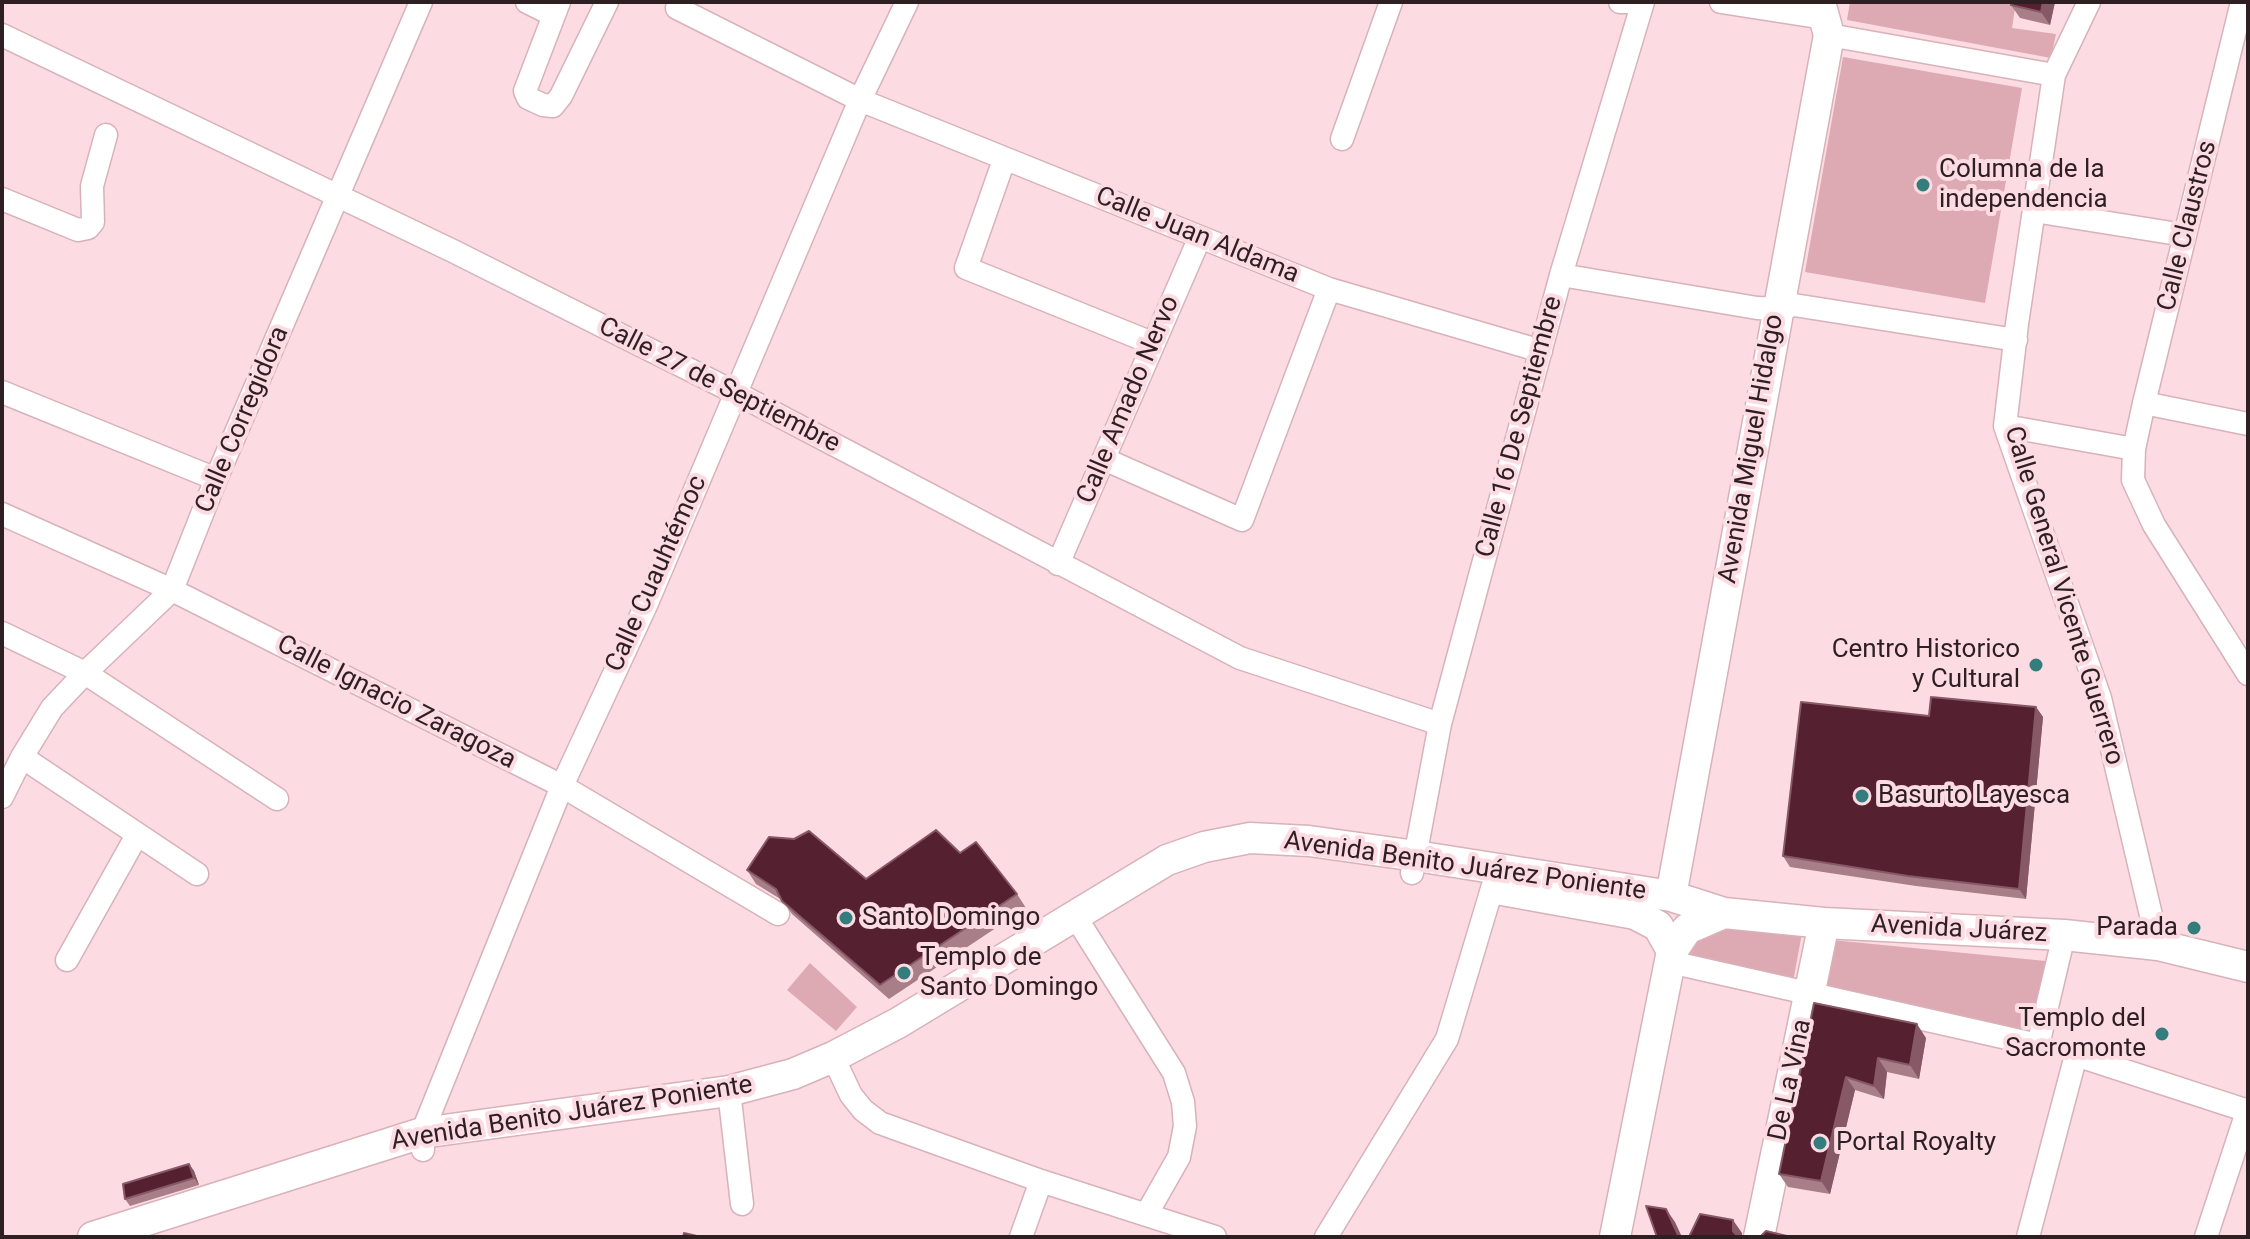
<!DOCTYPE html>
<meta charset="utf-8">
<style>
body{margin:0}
#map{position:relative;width:2250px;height:1239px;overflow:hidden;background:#fcdce2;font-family:Roboto,sans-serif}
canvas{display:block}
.frame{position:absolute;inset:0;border:4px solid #2d1f22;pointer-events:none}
</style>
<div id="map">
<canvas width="2250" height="1239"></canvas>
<div class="frame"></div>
</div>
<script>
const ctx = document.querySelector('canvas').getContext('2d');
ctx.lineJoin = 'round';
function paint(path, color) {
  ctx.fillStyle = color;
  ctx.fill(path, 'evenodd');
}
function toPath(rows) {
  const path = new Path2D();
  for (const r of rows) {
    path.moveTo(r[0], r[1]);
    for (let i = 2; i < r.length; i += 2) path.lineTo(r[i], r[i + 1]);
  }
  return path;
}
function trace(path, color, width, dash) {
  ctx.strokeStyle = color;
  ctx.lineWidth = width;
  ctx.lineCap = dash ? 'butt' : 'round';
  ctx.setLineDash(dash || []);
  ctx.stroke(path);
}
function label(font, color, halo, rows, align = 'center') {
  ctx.font = font + ' Roboto,sans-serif';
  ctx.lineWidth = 8;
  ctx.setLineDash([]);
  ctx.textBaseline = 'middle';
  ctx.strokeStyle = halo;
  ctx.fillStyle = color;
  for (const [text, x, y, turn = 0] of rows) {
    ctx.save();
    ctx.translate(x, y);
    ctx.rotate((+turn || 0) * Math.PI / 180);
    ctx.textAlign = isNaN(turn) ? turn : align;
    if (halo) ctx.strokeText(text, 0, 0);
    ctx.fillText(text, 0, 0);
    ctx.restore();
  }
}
const green = toPath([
 [1850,2,2016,2,2012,28,2056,34,2051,58,1847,20],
 [1843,57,2022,88,1985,303,1805,272],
 [1703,924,1802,933,1793,982,1685,960],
 [1832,940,2056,962,2037,1036,1823,992],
 [810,963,857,1007,836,1031,787,990]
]);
const street = toPath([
 [527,2,553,15],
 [559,2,525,91,528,98,543,105,553,106,561,96,607,2],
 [1620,2,1629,2],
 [1721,2,1824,18],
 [2089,2,2054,75,2017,324,2005,426,2100,698,2158,945],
 [2242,2,2144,403,2134,449,2133,480,2154,525,2248,674],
 [677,8,860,100,1329,289,1541,351],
 [2,35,453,251,736,393,1240,658,1440,724],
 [1829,35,2054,75],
 [1342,139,1391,2],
 [1004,160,966,268,1152,343],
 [2,199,78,230,88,228,93,222,92,186,106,135],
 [2034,211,2184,235],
 [1561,275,1757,308,1778,309,1794,305,2016,340],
 [2,392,216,479],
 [2144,403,2248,424],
 [2005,426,2134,449],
 [1104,459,1242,520,1329,289],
 [2,514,172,590,562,786,778,914],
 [1058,564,1200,237],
 [2,633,85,673,277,799],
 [22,757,197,874],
 [2,797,22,757,52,708,85,673,172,590,216,479,421,2],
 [1412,873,1440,724,1561,275,1643,2],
 [1075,916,1174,1073,1183,1102,1185,1126,1179,1157,1146,1215],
 [67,960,137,835],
 [1670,962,2038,1045,2064,935],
 [833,1057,851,1095,863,1110,880,1123,1041,1181,1215,1237],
 [729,1091,742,1204],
 [423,1150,422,1133,562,786,647,603,860,100,907,2],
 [1021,1237,1041,1181],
 [1326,1237,1447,1039,1497,872],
 [2028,1237,2076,1055,2248,1111],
 [2206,1237,2248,1109]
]);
const secondary = toPath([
 [1502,890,1635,914,1658,926,1672,951],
 [1671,896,1829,35,1820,2],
 [93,1237,422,1133,729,1091,793,1074,833,1057,898,1023,1167,860,1204,847,1250,838,1309,841,1416,856,1671,896,1724,913,1824,923,2064,935,2158,945,2248,967],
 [1615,1237,1672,951,1687,929,1724,913],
 [1759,1237,1824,923]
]);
const wall = toPath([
 [2011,2,2055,2,2050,25,2020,18,2011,5],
 [2036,707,2043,717,2026,899,1916,886,1790,867,1783,856,1929,716],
 [960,853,1017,894,1026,908,889,999,792,914,782,900,756,884,747,870,866,879],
 [1814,1003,1926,1038,1919,1079,1887,1072,1884,1099,1855,1090,1830,1194,1788,1187,1779,1174],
 [189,1164,194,1171,199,1185,130,1206,125,1199]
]);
const shadedWall = toPath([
 [2043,2,2055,2,2050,25,2041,12],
 [2036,707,2043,717,2026,899,2019,889],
 [1917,1024,1926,1038,1919,1079,1910,1065],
 [1878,1058,1887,1072,1884,1099,1874,1086],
 [1846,1077,1855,1090,1830,1194,1821,1181],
 [189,1164,194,1171,199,1185,194,1178],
 [1666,1209,1675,1222,1682,1237,1679,1237],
 [1733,1220,1742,1233,1742,1237,1738,1237,1733,1231]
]);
const building = toPath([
 [2011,2,2043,2,2041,12,2011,5,2011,2],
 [1931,697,2036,707,2019,889,1908,876,1783,856,1801,702,1929,716,1931,697],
 [936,830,960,853,976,842,1017,894,880,985,782,901,776,889,747,870,769,837,794,839,809,831,866,879,936,830],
 [1814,1003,1917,1024,1910,1065,1878,1058,1874,1086,1846,1077,1821,1181,1779,1174,1814,1003],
 [189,1164,194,1178,125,1199,123,1184,189,1164],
 [1646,1206,1666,1209,1679,1237,1657,1237,1646,1206],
 [1700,1214,1733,1220,1733,1231,1738,1237,1689,1237,1700,1214],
 [1766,1231,1791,1237,1760,1237,1766,1231],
 [684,1233,701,1237,683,1237,684,1233]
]);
const markers = [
 [1923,185,8,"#347d7d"],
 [2036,665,8,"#347d7d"],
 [1862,796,8,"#347d7d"],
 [846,918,8,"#347d7d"],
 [2194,928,8,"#347d7d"],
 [904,973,8,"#347d7d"],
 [2162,1034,8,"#347d7d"],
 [1820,1143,8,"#347d7d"]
];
const poiNames = [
 ["Columna de la",1939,170],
 ["independencia",1939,200],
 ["Centro Historico",2020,650,"right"],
 ["y Cultural",2020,680,"right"],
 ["Basurto Layesca",1878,796],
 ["Santo Domingo",862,918],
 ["Parada",2178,928,"right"],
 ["Templo de",920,958],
 ["Santo Domingo",920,988],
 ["Templo del",2146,1019,"right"],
 ["Sacromonte",2146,1049,"right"],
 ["Portal Royalty",1836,1143]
];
const streetNames = [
 ["Calle Claustros",2188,226,-76],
 ["Calle Juan Aldama",1197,236,22],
 ["Calle 27 de Septiembre",719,386,27],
 ["Calle Amado Nervo",1129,400,-67],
 ["Calle Corregidora",243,420,-67],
 ["Calle 16 De Septiembre",1520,427,-75],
 ["Avenida Miguel Hidalgo",1752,449,-80],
 ["Calle Cuauhtémoc",657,574,-66],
 ["Calle General Vicente Guerrero",2063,596,73],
 ["Calle Ignacio Zaragoza",396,703,27],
 ["Avenida Benito Juárez Poniente",1465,867,8],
 ["Avenida Juárez",1959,930,3],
 ["De La Vina",1791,1080,-78],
 ["Avenida Benito Juárez Poniente",572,1114,-9]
];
paint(green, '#ddaab4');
trace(street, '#d8b2b9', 25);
trace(secondary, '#d8b2b9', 33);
trace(street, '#fff', 22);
trace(secondary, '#fff', 30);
paint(wall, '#a87e88');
paint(shadedWall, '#875865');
paint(building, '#55202f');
trace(building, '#875865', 2);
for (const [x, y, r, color] of markers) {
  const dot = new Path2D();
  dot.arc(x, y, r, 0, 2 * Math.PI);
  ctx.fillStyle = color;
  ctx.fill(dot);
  trace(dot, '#fcdce2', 3);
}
label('26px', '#2d1f22', '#fcdce2', poiNames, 'left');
label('26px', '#2d1f22', '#fcdce2', streetNames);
</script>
